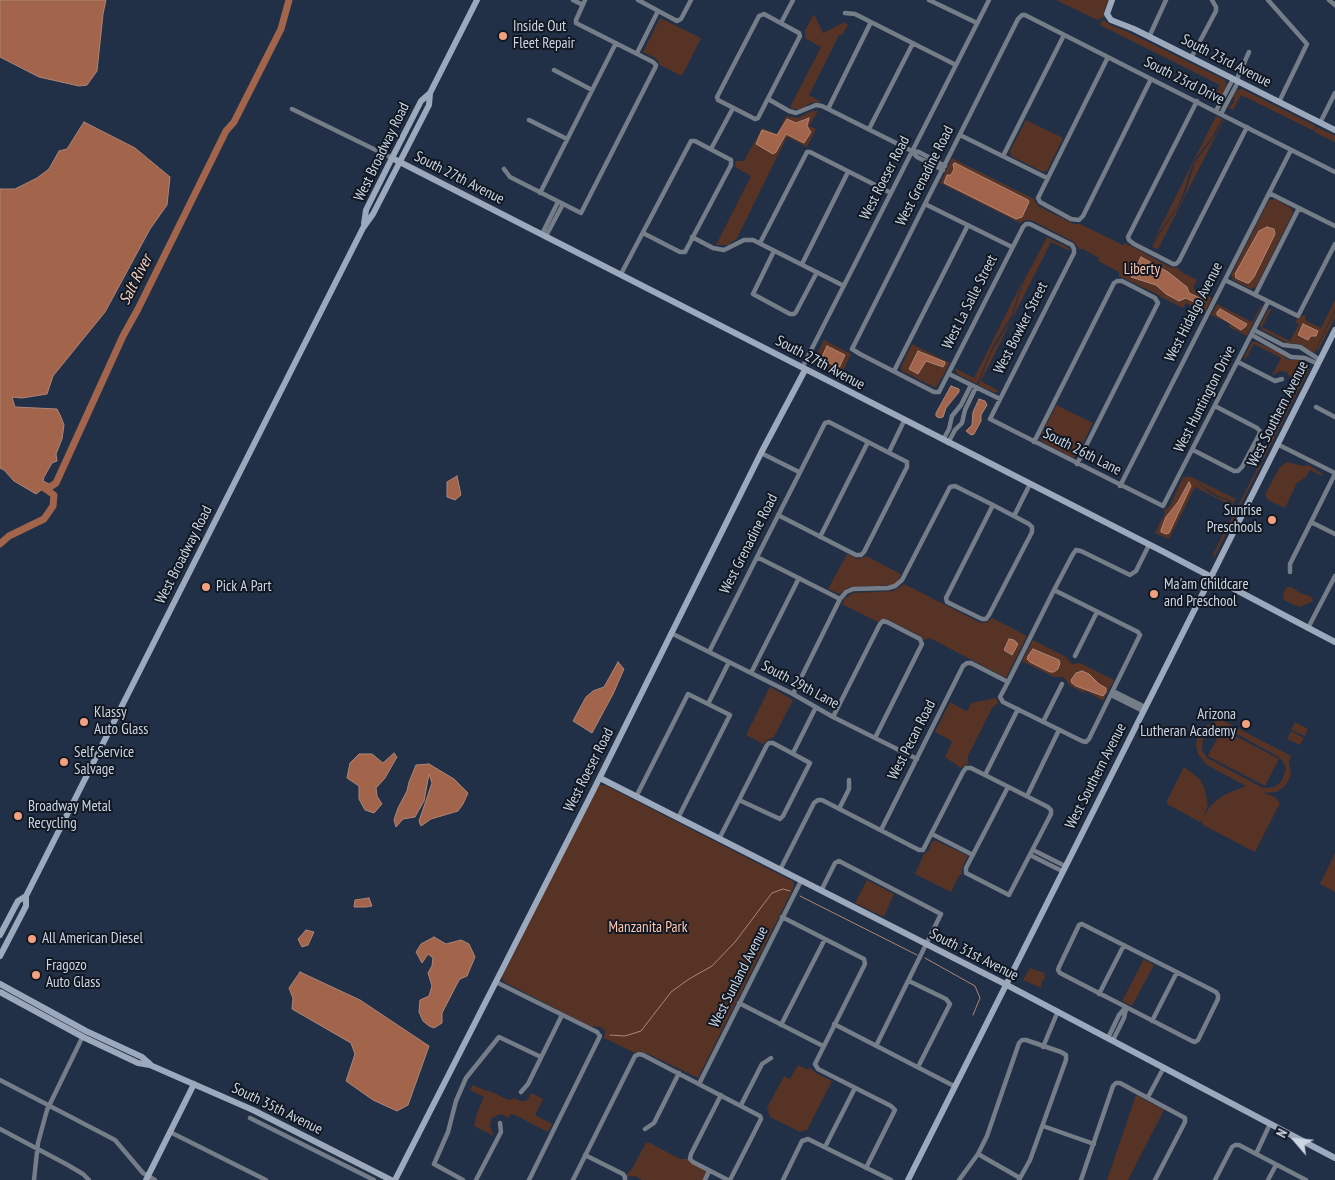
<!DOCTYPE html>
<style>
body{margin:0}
#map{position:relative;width:1335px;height:1180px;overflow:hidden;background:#213047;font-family:"PT Sans Narrow",sans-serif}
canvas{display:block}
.north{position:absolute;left:1270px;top:1115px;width:50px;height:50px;-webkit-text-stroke:4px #111822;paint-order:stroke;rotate:297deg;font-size:14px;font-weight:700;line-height:20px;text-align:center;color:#cbd5e4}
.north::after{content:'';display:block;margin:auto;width:18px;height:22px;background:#cbd5e4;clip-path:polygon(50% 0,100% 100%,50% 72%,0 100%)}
</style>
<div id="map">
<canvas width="1335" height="1180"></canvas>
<div class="north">N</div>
</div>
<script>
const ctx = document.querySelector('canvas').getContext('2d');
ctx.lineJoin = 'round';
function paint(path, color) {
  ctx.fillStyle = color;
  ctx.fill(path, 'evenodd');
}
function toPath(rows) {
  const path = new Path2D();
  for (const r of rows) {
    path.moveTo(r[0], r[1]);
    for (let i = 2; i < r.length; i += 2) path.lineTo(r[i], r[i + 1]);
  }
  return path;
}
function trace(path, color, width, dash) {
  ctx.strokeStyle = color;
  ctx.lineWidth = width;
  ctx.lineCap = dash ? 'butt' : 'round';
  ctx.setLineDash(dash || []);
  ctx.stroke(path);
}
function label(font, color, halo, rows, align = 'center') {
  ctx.font = font + ' "PT Sans Narrow",sans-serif';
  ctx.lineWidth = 4;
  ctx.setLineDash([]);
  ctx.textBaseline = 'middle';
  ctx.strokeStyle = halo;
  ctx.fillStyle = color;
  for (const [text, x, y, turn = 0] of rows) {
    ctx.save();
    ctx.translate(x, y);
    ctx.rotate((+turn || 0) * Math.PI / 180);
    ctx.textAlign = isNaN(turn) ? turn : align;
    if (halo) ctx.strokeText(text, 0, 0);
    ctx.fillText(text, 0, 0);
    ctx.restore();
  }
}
const green = toPath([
 [1056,0,1109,0,1104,11,1104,17,1097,20],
 [814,14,823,33,843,23,848,24,843,34,839,35,809,95,821,102,810,103,801,109,793,109,790,107,821,47,805,38,805,30],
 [660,18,701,38,682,76,660,65,657,59,643,52],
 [1104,20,1110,25,1128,32,1225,80,1227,85,1219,100,1218,102,1213,100,1220,85,1100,25,1101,21],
 [1242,89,1316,126,1314,131,1241,95,1233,110,1228,108,1234,102,1234,95,1237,90],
 [812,111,818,111,809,126,816,129,807,147,787,137,737,238,728,245,716,245,751,176,735,167,736,161,744,161,762,128,777,134,786,116,797,118],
 [1216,116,1222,119,1213,136,1196,158,1190,171,1185,189,1178,206,1158,234,1151,246],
 [1223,119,1224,120,1158,249,1152,247,1160,233,1179,206,1185,194,1195,162,1216,134],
 [1026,120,1063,138,1047,171,1043,172,1011,156,1010,151],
 [1317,127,1335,136,1335,142,1314,132],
 [952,158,1034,199,1038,206,1074,224,1080,224,1123,245,1125,243,1137,249,1170,267,1178,268,1181,272,1197,280,1193,289,1212,298,1205,312,1186,303,1183,308,1161,297,1157,294,1119,276,1119,272,1098,261,1099,258,1083,249,1079,249,1074,242,1031,220,1025,220,1020,223,940,183],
 [1275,199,1291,208,1293,213,1256,287,1251,289,1233,280,1231,275,1269,200],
 [1045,236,1021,285,1012,315,992,348,977,384,957,374,955,368,974,378],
 [1047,237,1069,248,1070,251,1051,242,981,381,999,391,995,393,978,385,991,352,1012,319,1022,285],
 [1335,300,1335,310,1314,353,1300,344,1287,343,1262,330,1261,328,1260,325,1268,309,1275,309,1272,309,1269,313,1262,327,1290,341,1299,324,1295,322,1297,319,1304,315,1306,316,1305,320,1321,328],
 [1217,304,1252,322,1261,305,1262,306,1247,336,1229,327,1230,324,1211,315],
 [1335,312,1335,318,1318,351,1316,350],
 [824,340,851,354,841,375,816,363,840,377,839,378,816,366,814,360],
 [1252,342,1256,342,1280,353,1289,360,1301,360,1308,364,1299,383,1296,381,1292,389,1288,386,1291,379,1287,372,1280,371,1272,376,1281,358,1254,344,1245,360,1244,357],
 [912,344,950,363,936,388,902,371,901,367],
 [1308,367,1310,368,1263,460,1262,458],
 [1056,405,1093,423,1077,455,1073,458,1041,441,1040,437],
 [1287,462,1303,466,1308,465,1323,474,1322,476,1310,470,1306,477,1297,483,1285,508,1268,500,1265,494,1280,467],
 [1259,465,1261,465,1213,560,1214,552],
 [1185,474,1236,499,1234,502,1216,495,1194,480,1213,495,1234,503,1232,506,1195,487,1169,539,1155,533,1165,513,1164,510,1170,506,1183,477,1185,478,1186,476,1192,478],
 [847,554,858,559,866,556,901,574,898,581,893,585,849,587,839,594,828,589],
 [904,584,981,623,987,622,992,618,1027,636,1006,678,930,638,924,640,920,636,887,619,878,622,842,604,845,598,853,593,894,591],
 [1287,587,1291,587,1300,593,1310,596,1313,599,1312,602,1299,607,1284,600,1283,593],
 [1033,640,1066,657,1072,664,1080,663,1114,680,1103,701,1086,691,1084,693,1069,685,1067,681,1063,677,1054,677,1022,661],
 [770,687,793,700,774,737,767,740,763,744,746,735],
 [996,698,998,703,992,708,968,756,968,764,961,768,945,757,952,742,950,740,935,732,950,702,966,711,968,710,971,703],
 [1218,718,1291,756,1289,761,1291,775,1285,786,1276,792,1263,793,1275,797,1280,803,1255,852,1203,825,1201,820,1200,822,1167,804,1167,801,1184,767,1200,779,1205,790,1208,806,1203,817,1211,805,1224,795,1246,786,1207,765,1198,754,1196,744,1198,736,1202,729,1208,725,1215,722],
 [1219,727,1228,729,1279,757,1284,763,1286,770,1281,782,1274,787,1263,788,1207,758,1202,750,1203,738,1210,729],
 [1295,722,1308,729,1305,736,1291,730],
 [1222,729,1279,759,1265,786,1208,756],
 [1291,731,1304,738,1300,745,1287,739],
 [600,785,605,785,794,882,794,887,698,1078,646,1053,640,1051,635,1053,604,1038,605,1031,601,1027,590,1026,504,982,502,977,597,787],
 [934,841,937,841,968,856,962,868,962,874,959,876,951,892,915,874,924,854,929,850,931,843],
 [1335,853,1335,892,1320,884],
 [867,880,894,894,884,917,855,903],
 [1144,959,1154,965,1132,1006,1122,1001],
 [1030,968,1044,973,1045,978,1042,981,1041,988,1023,980],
 [798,1065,806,1069,811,1068,814,1072,832,1081,807,1130,800,1132,770,1117,767,1108,784,1076,790,1079],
 [473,1085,486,1091,487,1090,509,1100,514,1098,521,1101,525,1101,528,1099,531,1093,543,1099,535,1115,552,1124,548,1132,515,1115,511,1114,508,1118,501,1114,492,1118,490,1126,494,1136,474,1126,477,1113,484,1097,470,1090],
 [1136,1095,1164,1110,1128,1180,1107,1180],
 [646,1143,650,1143,680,1159,690,1159,709,1171,705,1180,642,1180,635,1176,625,1177,633,1167]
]);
const water = toPath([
 [0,0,106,0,103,14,97,71,87,85,79,86,39,77,0,57,0,0],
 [809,118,807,126,811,132,804,143,786,134,776,152,773,154,756,144,762,130,777,135,787,119,796,123,809,118],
 [84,122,135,148,170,177,167,205,150,229,105,312,53,376,47,394,22,398,12,397,15,407,57,409,61,417,64,425,62,439,56,454,57,461,52,463,44,477,43,481,49,484,36,494,14,481,4,470,0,468,0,189,15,189,37,178,49,169,59,151,67,149,84,122],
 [955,163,1028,200,1029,202,1022,217,1016,219,944,183,947,175,951,175,954,169,953,164,955,163],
 [1267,227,1274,229,1275,234,1254,277,1249,283,1247,283,1236,278,1235,274,1259,231,1267,227],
 [1141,257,1168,272,1187,287,1189,293,1204,300,1204,304,1200,305,1186,298,1179,301,1166,294,1156,285,1131,277,1141,257],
 [1220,309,1245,323,1247,324,1245,327,1241,330,1217,315,1217,312,1220,309],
 [1303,324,1318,331,1316,336,1311,336,1308,340,1298,335,1303,324],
 [827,346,845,355,839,368,821,359,827,346],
 [918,351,945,362,945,364,943,367,926,361,918,374,909,369,918,351],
 [951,386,959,389,959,392,946,408,943,417,939,418,936,416,936,413,951,386],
 [979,399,985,401,987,405,981,415,981,421,974,434,971,435,966,431,972,425,973,412,979,399],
 [457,476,461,495,455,500,447,497,447,482,457,476],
 [1189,482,1191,486,1169,533,1166,534,1161,532,1161,530,1166,517,1178,502,1189,482],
 [1009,639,1014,640,1018,644,1012,655,1004,650,1009,639],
 [1033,649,1059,660,1060,663,1058,669,1054,672,1050,672,1030,662,1027,659,1028,656,1033,649],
 [618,662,624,669,613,694,592,733,573,721,586,697,593,691,604,687,618,662],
 [1082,671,1089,674,1099,684,1106,688,1106,692,1103,696,1076,686,1072,683,1071,680,1076,673,1082,671],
 [394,753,397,757,385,778,376,788,377,796,382,804,374,813,365,810,359,799,359,786,347,778,350,763,359,754,372,754,383,763,394,753],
 [429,764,454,779,468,793,463,804,458,811,431,819,421,826,419,821,432,783,429,774,424,801,415,817,403,819,396,827,394,820,398,808,407,791,409,782,416,765,429,764],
 [369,898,372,906,366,907,354,907,355,900,369,898],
 [306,930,314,932,308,945,302,947,298,939,306,930],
 [434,937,446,944,461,940,469,944,475,957,467,976,460,979,458,982,442,1013,442,1023,434,1028,429,1026,423,1021,419,1012,420,1000,429,996,432,986,428,973,432,966,433,958,428,954,422,963,416,952,421,944,434,937],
 [300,972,360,1000,429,1046,408,1105,397,1111,373,1100,346,1081,355,1054,351,1043,292,1009,293,998,289,988,300,972]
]);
const stream = toPath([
 [800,896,917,955],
 [925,958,975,986,980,998,973,1015],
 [610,1035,625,1036,641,1031,671,992,689,979,712,966,735,942,772,893,783,889,790,891]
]);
const river = toPath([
 [0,544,9,536,44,519,53,506,54,495,44,488,50,487,56,483,123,336,138,309,226,131,234,122,281,29,289,0]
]);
const street = toPath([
 [573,0,583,5],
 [638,0,677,21,681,19,691,0],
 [929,0,977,23],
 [1268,0,1307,44,1279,102],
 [1329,0,1335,5],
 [845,13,855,14,956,65],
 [764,14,799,33,800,36,758,118,755,119,718,100,717,97,759,16,764,14],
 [781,23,793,0],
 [1149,37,1166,0],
 [637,53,658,11],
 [1108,57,1038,198,1040,202,1071,219,1079,220,1083,216,1151,79],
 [1191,58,1216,11,1216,7,1212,0],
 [554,70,592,90],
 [1236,81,1249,52],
 [768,99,789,111,796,113,816,105,822,106,912,151,919,152,945,166],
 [1197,101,1128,237,1129,240,1134,244,1173,264,1176,264,1179,261,1247,127],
 [292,109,392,158],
 [828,109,871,22],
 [1216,111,1233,79],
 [1221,114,1238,82],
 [529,120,567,139],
 [1320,123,1335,93],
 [869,129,913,43],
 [960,135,1047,178],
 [711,149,733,108],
 [912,151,917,157,943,170],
 [1003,156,1064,35],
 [504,169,510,177,581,213,655,68,656,65,653,62,576,23,576,20,585,0],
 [540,193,616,43],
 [1269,193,1335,226],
 [925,204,1012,247],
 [542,234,558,202],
 [546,236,563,204],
 [692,237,713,248,724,250,744,240,753,240,844,286],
 [760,243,807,152,810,152,891,193],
 [774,251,753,294,790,314,794,314,796,312,817,272],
 [802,264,848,172],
 [621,274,691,141,695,141,731,160,731,165,685,252,680,252,643,233],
 [1225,280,1298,316,1335,244],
 [1255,295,1299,208],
 [1268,302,1163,506,990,419,1074,253,1074,249,1072,245,1030,224,1026,224,1023,227,939,392,934,392,860,354,852,349,1018,19,1022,15,1025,15,1151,79,1335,172],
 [1254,330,1283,345,1300,347,1320,360],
 [1252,335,1291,357,1305,358,1318,364],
 [1238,362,1275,381,1282,379],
 [802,368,989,0],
 [894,371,968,225],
 [949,374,1000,399],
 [1316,407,1335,417],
 [943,440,949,429,952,416,961,405,971,385],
 [1034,442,1114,283,1117,281,1122,281,1155,298,1158,303,1077,464],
 [948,443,955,430,962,423,965,410,976,387],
 [1277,444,1335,473],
 [1193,450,1234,471,1238,471,1242,467,1259,435,1260,431,1257,428,1215,406],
 [889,452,904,421],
 [761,453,799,472],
 [1120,486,1291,150],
 [1014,516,1030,484],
 [1311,522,1335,534],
 [820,537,868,442],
 [757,557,840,599],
 [1290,572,1290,564,1335,474],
 [1054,590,1138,632,1140,635,1089,739,1086,742,1082,741,1003,702,1000,697,1008,682,1054,590,1073,554,1076,550,1081,551,1130,575,1136,571,1149,545],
 [1308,628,1335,576],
 [671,633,793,694,833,717,917,759],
 [709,652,757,557,825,423,829,422,907,462,907,467,864,552,861,555,856,555,778,515],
 [1075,656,1097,612],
 [751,673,799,578],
 [1113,691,1145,707],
 [793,694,840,599,846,592,853,589,888,588,895,586,902,580,950,487,955,486,993,505,1029,524,1032,527,1032,532,989,615,986,619,982,619,947,602,946,598,993,505],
 [1111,695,1143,711],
 [708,704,729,662],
 [833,717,880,624,883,621,887,622,920,639,922,644,875,738],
 [1043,722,1062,684],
 [793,753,816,707],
 [985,775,1018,709],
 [1027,796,1059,730],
 [636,797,688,694,730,715,678,818],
 [839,809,849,789,849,780],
 [881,830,963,666,967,663,971,663,1008,682],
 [932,834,973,855],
 [719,839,739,800,767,745,769,743,773,743,810,763,783,816,780,819,739,800],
 [1033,850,1065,866],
 [1030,855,1062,871],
 [780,870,814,803,818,800,822,800,919,850,923,850,963,772,966,768,971,768,985,775,1048,807,1051,810,1051,814,1009,895,966,873,966,868,1008,787],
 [821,891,835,863,839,861,941,914,876,1046],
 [782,917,864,959,865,964,815,1064,818,1069,891,1106,895,1110,866,1168],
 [1082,924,1216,992,1218,995,1218,999,1198,1040,1195,1042,1192,1041,1060,973,1058,970,1059,967,1079,925,1082,924],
 [909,981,946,999,950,1004,918,1067],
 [496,982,597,1032,600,1036,529,1180],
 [1099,994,1124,945],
 [739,1003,823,1046],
 [1152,1021,1177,972],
 [834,1024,954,1086],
 [781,1025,825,939],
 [1108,1038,1119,1015,1126,1007],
 [1113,1040,1124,1018,1126,1009],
 [1043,1047,1058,1011],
 [0,1080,115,1140,143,1173,155,1180],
 [699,1084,801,881],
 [521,1092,528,1084,562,1015],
 [721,1095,691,1154,690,1159,693,1162,728,1180],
 [1148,1097,1164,1067],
 [741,1105,762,1064,771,1058],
 [250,1118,374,1180],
 [1043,1126,1094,1144],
 [0,1129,66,1164,83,1174,89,1180],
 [645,1129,654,1123,679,1073],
 [170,1132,266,1180],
 [825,1147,855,1088],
 [978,1154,1020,1178],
 [1256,1154,1270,1124],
 [585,1155,623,1174,625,1177,625,1180],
 [34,1180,38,1143,47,1110,83,1036],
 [463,1180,434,1164,448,1132,456,1101,466,1078,499,1037,541,1057],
 [476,1180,501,1132,500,1123],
 [573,1180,635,1056,639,1054,643,1055,760,1116,761,1119,730,1180],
 [705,1180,709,1171],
 [783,1180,802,1141,808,1139,891,1180],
 [959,1180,978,1154,987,1136,1019,1043,1022,1040,1026,1040,1061,1052,1066,1055,1066,1060,1030,1160,1019,1180],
 [1081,1180,1113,1086,1116,1083,1120,1083,1185,1118,1185,1122,1155,1180],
 [1215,1180,1232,1147,1235,1145,1239,1145,1306,1180],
 [1268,1180,1276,1165]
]);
const secondary = toPath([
 [1112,0,1107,14,1111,20,1134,29,1335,130],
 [392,158,1162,551,1335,642],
 [364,224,366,210,392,158,421,101,430,93],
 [600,778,1005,984,1335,1158],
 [0,935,18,901,26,896],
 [0,956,26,906,26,896,363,228,373,214,429,105,430,93,477,0],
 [0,984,86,1031,142,1057,150,1064],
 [0,992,83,1037,138,1063,150,1065,253,1110,391,1180],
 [146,1180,194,1084],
 [395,1180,595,787,761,453,805,370],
 [908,1180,1335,330]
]);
const markers = [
 [503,36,5,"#f2a07f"],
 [1272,520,5,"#f2a07f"],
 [206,587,5,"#f2a07f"],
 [1154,594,5,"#f2a07f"],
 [84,722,5,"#f2a07f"],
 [1246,724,5,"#f2a07f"],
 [64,762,5,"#f2a07f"],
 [18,816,5,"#f2a07f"],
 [32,939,5,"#f2a07f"],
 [36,975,5,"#f2a07f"]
];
const poiNames = [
 ["Inside Out",513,27],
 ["Fleet Repair",513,44],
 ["Sunrise",1262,511,"right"],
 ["Preschools",1262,528,"right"],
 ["Ma'am Childcare",1164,585],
 ["and Preschool",1164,602],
 ["Pick A Part",216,587],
 ["Klassy",94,713],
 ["Auto Glass",94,730],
 ["Arizona",1236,715,"right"],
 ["Lutheran Academy",1236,732,"right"],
 ["Self Service",74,753],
 ["Salvage",74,770],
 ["Broadway Metal",28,807],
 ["Recycling",28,824],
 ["All American Diesel",42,939],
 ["Fragozo",46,966],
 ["Auto Glass",46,983]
];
const streetNames = [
 ["South 23rd Avenue",1226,61,27],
 ["South 23rd Drive",1184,81,27],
 ["West Broadway Road",382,152,-64],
 ["West Grenadine Road",925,176,-63],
 ["South 27th Avenue",459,178,27],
 ["West Roeser Road",885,178,-63],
 ["West La Salle Street",970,302,-63],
 ["West Hidalgo Avenue",1194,312,-63],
 ["West Bowker Street",1021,328,-63],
 ["South 27th Avenue",820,363,28],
 ["West Huntington Drive",1205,399,-63],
 ["West Southern Avenue",1278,414,-63],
 ["South 26th Lane",1082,452,27],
 ["West Grenadine Road",749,544,-63],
 ["West Broadway Road",184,555,-63],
 ["South 29th Lane",800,685,28],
 ["West Pecan Road",912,740,-63],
 ["West Roeser Road",589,770,-63],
 ["West Southern Avenue",1096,776,-63],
 ["South 31st Avenue",974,955,27],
 ["West Sunland Avenue",739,977,-63],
 ["South 35th Avenue",277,1109,26]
];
const parkNames = [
 ["Liberty",1142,270],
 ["Manzanita Park",648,928]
];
const waterNames = [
 ["Salt River",136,280,-63]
];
paint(green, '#563325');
paint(water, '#a2644a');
trace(water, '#ae8678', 1);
trace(stream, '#ae8678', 1);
trace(river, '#a2644a', 7);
trace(street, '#757d89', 4.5);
trace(secondary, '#9ca9bc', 6);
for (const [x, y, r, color] of markers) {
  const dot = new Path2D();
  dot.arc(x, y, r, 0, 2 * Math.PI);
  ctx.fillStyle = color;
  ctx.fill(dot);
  trace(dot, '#111822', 2);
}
label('15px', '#cbd5e4', '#111822', poiNames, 'left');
label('15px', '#cbd5e4', '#111822', streetNames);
label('15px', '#ffc7b0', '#111822', parkNames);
label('italic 16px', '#f7d2c2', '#111822', waterNames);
</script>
